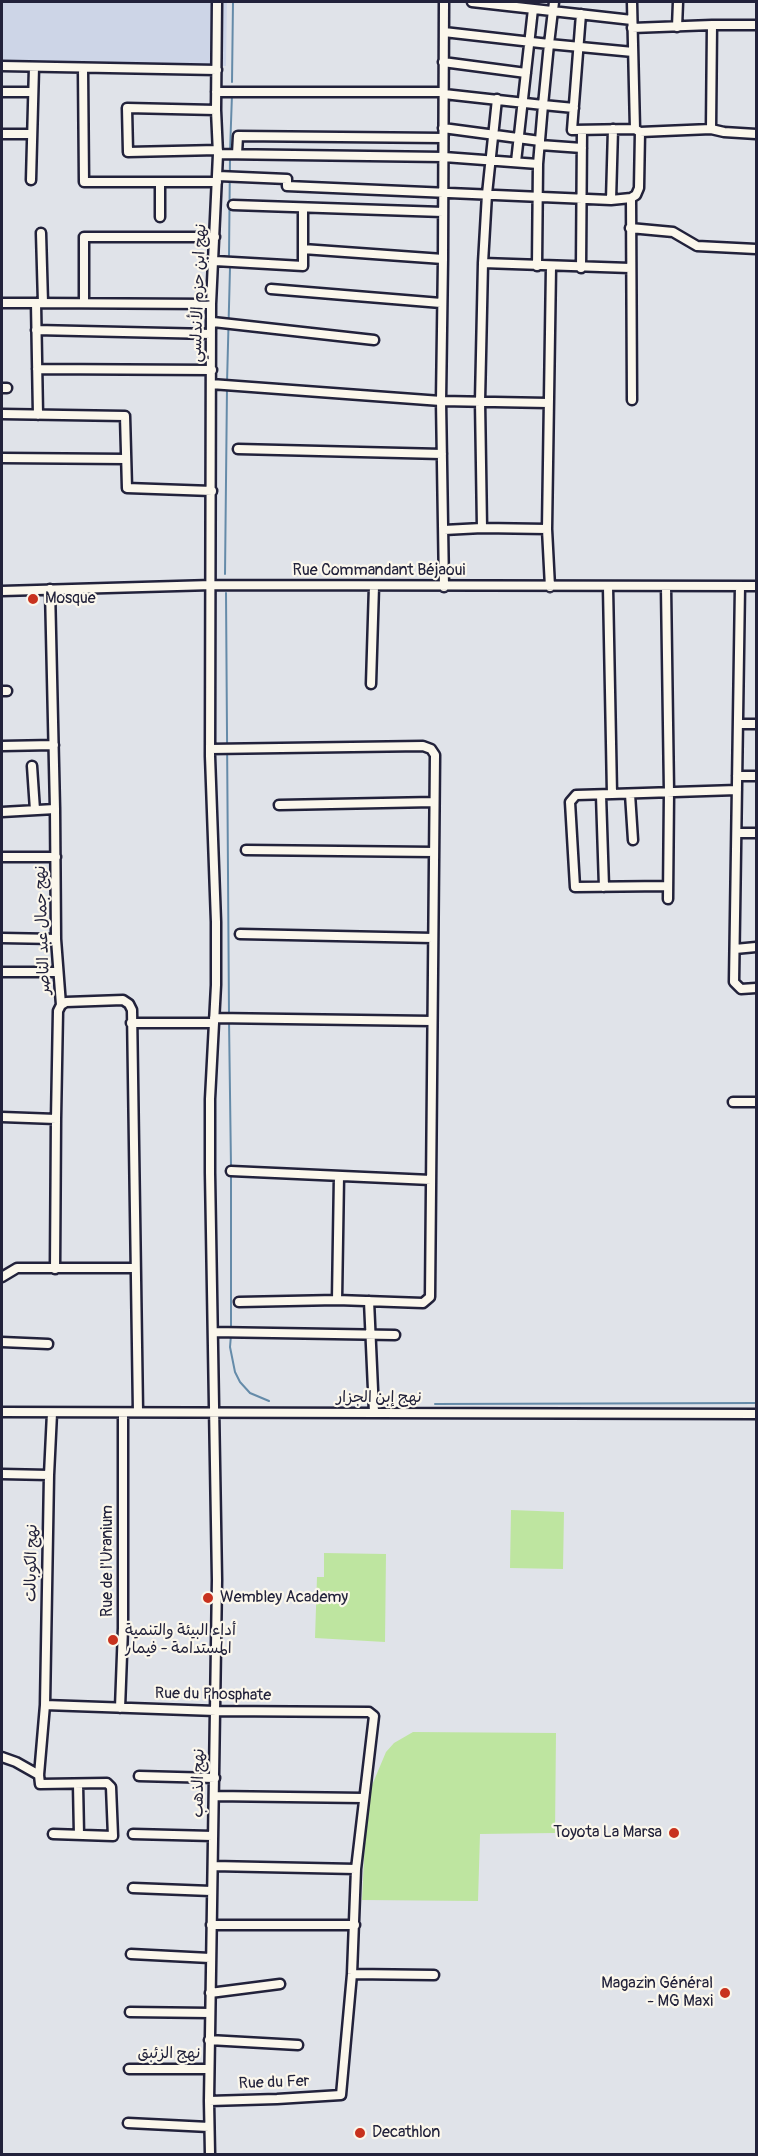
<!DOCTYPE html>
<meta charset="utf-8">
<style>
body{margin:0}
#map{position:relative;width:758px;height:2156px;overflow:hidden;background:#e0e3e9;font-family:Pangolin,sans-serif}
canvas{display:block}
.frame{position:absolute;inset:0;border:3px solid #22223b;pointer-events:none}
</style>
<div id="map">
<canvas width="758" height="2156"></canvas>
<div class="frame"></div>
</div>
<script>
const ctx = document.querySelector('canvas').getContext('2d');
ctx.lineJoin = 'round';
function paint(path, color) {
  ctx.fillStyle = color;
  ctx.fill(path, 'evenodd');
}
function toPath(rows) {
  const path = new Path2D();
  for (const r of rows) {
    path.moveTo(r[0], r[1]);
    for (let i = 2; i < r.length; i += 2) path.lineTo(r[i], r[i + 1]);
  }
  return path;
}
function trace(path, color, width, dash) {
  ctx.strokeStyle = color;
  ctx.lineWidth = width;
  ctx.lineCap = dash ? 'butt' : 'round';
  ctx.setLineDash(dash || []);
  ctx.stroke(path);
}
function label(font, color, halo, rows, align = 'center') {
  ctx.font = font + ' Pangolin,"Playpen Sans Arabic",sans-serif';
  ctx.lineWidth = 4.5;
  ctx.setLineDash([]);
  ctx.textBaseline = 'middle';
  ctx.strokeStyle = halo;
  ctx.fillStyle = color;
  for (const [text, x, y, turn = 0] of rows) {
    ctx.save();
    ctx.translate(x, y);
    ctx.rotate((+turn || 0) * Math.PI / 180);
    ctx.textAlign = isNaN(turn) ? turn : align;
    if (halo) ctx.strokeText(text, 0, 0);
    ctx.fillText(text, 0, 0);
    ctx.restore();
  }
}
const built = toPath([
 [2,2,227,2,226,66,2,62]
]);
const green = toPath([
 [511,1510,564,1512,563,1569,510,1568],
 [324,1553,386,1554,385,1642,315,1638,317,1577,324,1577],
 [413,1732,556,1733,555,1833,480,1834,478,1901,362,1900,367,1797,386,1752,394,1743]
]);
const stream = toPath([
 [232,82,233,2],
 [230,152,232,94],
 [229,255,230,157],
 [227,383,230,268],
 [225,574,227,388],
 [226,593,229,1014],
 [229,1020,231,1167],
 [231,1173,231,1329],
 [231,1335,230,1347,235,1372,240,1382,250,1393,269,1401],
 [435,1404,756,1403]
]);
const minor = toPath([
 [444,2,443,259,441,401,444,587],
 [472,2,632,20],
 [632,2,635,129],
 [581,14,572,130,635,129,640,132,711,129,724,132,756,134],
 [712,25,756,25],
 [677,27,678,2],
 [632,28,712,25,711,129],
 [444,32,549,44,554,2],
 [443,62,526,73],
 [2,66,217,70],
 [83,69,84,182,217,182],
 [2,92,33,92],
 [216,92,443,92],
 [444,94,543,105,549,44,633,52],
 [216,110,127,108,128,152,218,150],
 [443,128,540,141],
 [2,134,32,134],
 [540,145,582,148],
 [218,154,444,157,538,164],
 [237,154,238,136,443,138],
 [516,162,533,9],
 [218,176,287,179,287,186,611,200,631,198,636,195,639,188,640,132],
 [31,180,34,67],
 [631,198,632,400],
 [611,200,613,129],
 [233,205,443,212],
 [160,217,160,182],
 [630,228,673,232,697,246,756,249],
 [41,233,43,303],
 [303,249,443,259],
 [215,261,303,266,303,208],
 [483,263,630,268],
 [537,266,538,164,543,105,574,108],
 [581,268,582,130],
 [271,289,441,303],
 [2,303,36,303],
 [84,303,84,237,215,237],
 [213,322,374,340],
 [36,330,211,334],
 [37,369,212,370],
 [211,384,441,401,548,403],
 [2,388,7,388],
 [2,414,125,416,127,488,212,491],
 [38,415,36,303,211,304],
 [238,449,442,454],
 [2,458,126,459],
 [482,528,480,401,483,263,487,194,497,99],
 [547,529,551,267],
 [444,530,482,528,547,529,550,587],
 [740,586,734,982,741,989,756,988],
 [608,587,612,794,737,790],
 [666,587,669,792,668,899],
 [50,589,55,809,56,939,61,1005,58,1011,56,1119,55,1269],
 [2,591,212,585,756,586],
 [371,684,374,586],
 [2,691,7,691],
 [739,724,756,724],
 [2,746,54,745],
 [210,749,423,746,431,749,435,755,430,1297,423,1303,337,1300,239,1302],
 [32,766,35,810],
 [737,776,756,776],
 [612,794,576,795,570,802,575,887,668,886],
 [630,794,633,840],
 [601,795,604,887],
 [279,805,434,802],
 [2,812,55,809],
 [737,833,756,833],
 [246,850,434,852],
 [2,857,56,857],
 [240,934,433,938],
 [2,938,56,939],
 [735,949,756,947],
 [2,972,57,972],
 [61,1005,66,1002,123,1000,129,1004,132,1010,138,1412],
 [214,1018,432,1021],
 [131,1023,214,1023],
 [733,1102,756,1102],
 [2,1117,56,1119],
 [231,1171,431,1180],
 [2,1277,17,1268,134,1268],
 [337,1300,339,1176],
 [369,1301,374,1412],
 [213,1332,395,1335],
 [2,1342,48,1344],
 [2,1412,756,1414],
 [52,1413,49,1475,45,1705,216,1711,369,1712,374,1716,356,1869,352,1974,341,2095,277,2099,209,2101],
 [2,1474,49,1475],
 [45,1705,39,1775,40,1784,107,1783,111,1787,113,1836,53,1834],
 [120,1708,123,1628,123,1413],
 [2,1757,16,1762,39,1775],
 [139,1776,215,1778],
 [78,1784,79,1835],
 [214,1796,363,1798],
 [133,1834,213,1836],
 [213,1866,356,1869],
 [133,1888,211,1891],
 [211,1925,355,1925],
 [131,1954,210,1958],
 [352,1974,434,1975],
 [210,1993,280,1984],
 [130,2012,210,2013],
 [209,2040,298,2045],
 [129,2069,209,2069],
 [128,2123,209,2127],
 [210,2154,209,2101,217,1580,210,1173,210,1099,216,985,216,922,210,756,211,304,218,154,216,110,217,2]
]);
const markers = [
 [33,599,6,"#c8321e"],
 [208,1598,6,"#c8321e"],
 [113,1640,6,"#c8321e"],
 [674,1833,6,"#c8321e"],
 [725,1993,6,"#c8321e"],
 [360,2133,6,"#c8321e"]
];
const streetNames = [
 ["نهج ابن حزم الأندلسي",199,293,-88],
 ["Rue Commandant Béjaoui",379,571],
 ["نهج جمال عبد الناصر",43,930,-92],
 ["نهج إبن الجزار",379,1398],
 ["Rue de l'Uranium",108,1561,-90],
 ["نهج الكوبالت",32,1563,-89],
 ["Rue du Phosphate",213,1695,1],
 ["نهج الذهب",199,1783,-89],
 ["نهج الزئبق",169,2054],
 ["Rue du Fer",274,2083,-2]
];
const poiNames = [
 ["Mosque",45,599],
 ["Wembley Academy",220,1598],
 ["أداء البيئة والتنمية",125,1631],
 ["المستدامة - فيمار",125,1649],
 ["Toyota La Marsa",662,1833,"right"],
 ["Magazin Général",713,1984,"right"],
 ["- MG Maxi",713,2002,"right"],
 ["Decathlon",372,2133]
];
paint(built, '#cdd5e7');
paint(green, '#bee5a0');
trace(stream, '#658ba9', 2);
trace(minor, '#22223b', 13);
trace(minor, '#fbf7ec', 8);
for (const [x, y, r, color] of markers) {
  const dot = new Path2D();
  dot.arc(x, y, r, 0, 2 * Math.PI);
  ctx.fillStyle = color;
  ctx.fill(dot);
  trace(dot, '#fbf7ec', 2);
}
label('16px', '#22223b', '#fbf7ec', streetNames);
label('16px', '#22223b', '#fbf7ec', poiNames, 'left');
</script>
